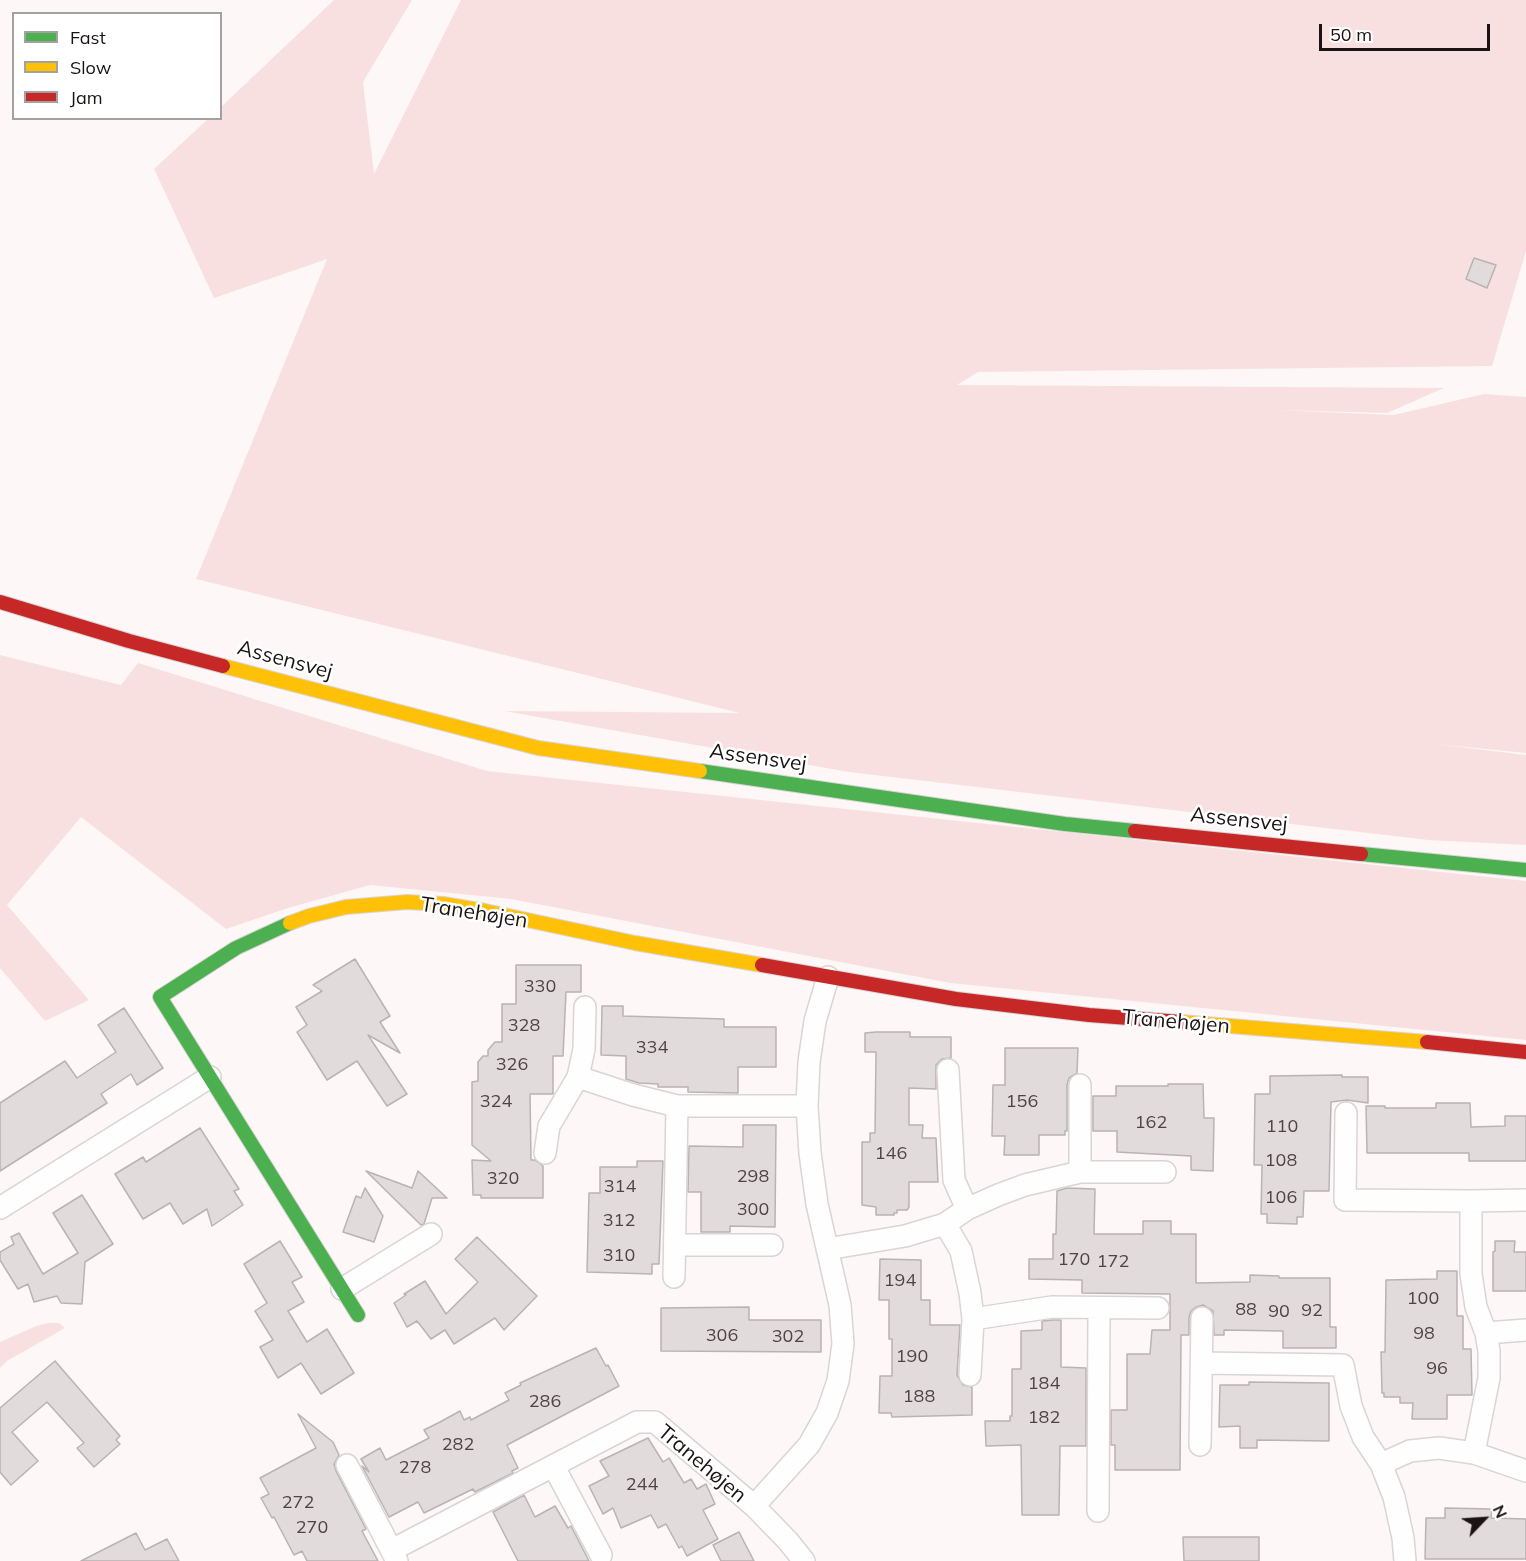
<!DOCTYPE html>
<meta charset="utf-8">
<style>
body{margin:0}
#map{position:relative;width:1526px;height:1561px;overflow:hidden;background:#fdf7f7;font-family:Mulish,sans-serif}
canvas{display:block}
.legend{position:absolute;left:12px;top:12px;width:210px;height:108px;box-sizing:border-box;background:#fff;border:2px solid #a4a1a1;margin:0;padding:8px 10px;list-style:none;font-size:18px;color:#1b1313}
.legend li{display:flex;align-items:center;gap:12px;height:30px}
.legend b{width:30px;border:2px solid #a4a1a1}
.north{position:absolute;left:1454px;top:1489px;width:60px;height:60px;-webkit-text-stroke:4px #fff;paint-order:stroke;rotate:65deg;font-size:16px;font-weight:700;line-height:24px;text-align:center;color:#1b1313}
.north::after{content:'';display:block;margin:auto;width:21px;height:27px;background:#1b1313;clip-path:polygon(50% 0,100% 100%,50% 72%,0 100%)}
.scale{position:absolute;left:1319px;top:24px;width:171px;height:27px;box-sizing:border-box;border:3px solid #1b1313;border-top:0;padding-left:8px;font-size:18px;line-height:21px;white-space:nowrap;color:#1b1313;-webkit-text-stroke:4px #fff;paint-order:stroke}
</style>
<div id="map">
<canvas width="1526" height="1561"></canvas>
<ul class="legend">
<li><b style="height:8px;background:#4caf50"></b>Fast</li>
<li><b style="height:8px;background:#ffc107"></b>Slow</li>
<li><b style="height:8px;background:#c62828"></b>Jam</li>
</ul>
<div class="north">N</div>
<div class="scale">50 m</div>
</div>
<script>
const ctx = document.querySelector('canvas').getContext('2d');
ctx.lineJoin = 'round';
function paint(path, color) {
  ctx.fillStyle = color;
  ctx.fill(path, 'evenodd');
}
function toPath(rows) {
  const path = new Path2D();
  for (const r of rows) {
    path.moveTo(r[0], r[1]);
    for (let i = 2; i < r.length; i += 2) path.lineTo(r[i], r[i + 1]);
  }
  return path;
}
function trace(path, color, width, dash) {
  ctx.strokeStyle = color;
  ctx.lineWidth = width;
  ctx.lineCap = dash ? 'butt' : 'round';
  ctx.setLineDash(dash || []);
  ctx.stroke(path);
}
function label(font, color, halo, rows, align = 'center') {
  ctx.font = font + ' Mulish,sans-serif';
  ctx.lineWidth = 5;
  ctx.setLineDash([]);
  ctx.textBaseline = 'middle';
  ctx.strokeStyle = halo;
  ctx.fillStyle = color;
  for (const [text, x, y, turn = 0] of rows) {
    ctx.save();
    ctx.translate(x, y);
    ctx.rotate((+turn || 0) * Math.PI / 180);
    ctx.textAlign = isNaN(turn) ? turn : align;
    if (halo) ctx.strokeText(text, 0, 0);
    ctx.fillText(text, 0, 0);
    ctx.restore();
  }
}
const green = toPath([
 [334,0,412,0,363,82,374,174,461,0,1526,0,1526,251,1492,366,978,372,957,385,1444,388,1387,413,1276,410,1394,415,1484,394,1526,397,1526,753,1435,744,1526,755,1526,845,1428,840,849,772,504,711,740,713,196,579,327,259,214,298,154,169,208,119,220,118,221,107],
 [0,655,121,685,138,663,487,771,1526,881,1526,1040,950,983,511,899,370,885,288,908,226,929,81,817,7,905,89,1000,45,1021,0,968],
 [48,1323,59,1323,65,1328,7,1361,0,1368,0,1342,36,1326]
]);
const building = toPath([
 [1474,258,1496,265,1487,288,1466,279,1474,258],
 [355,959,390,1016,380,1022,400,1053,368,1035,407,1094,387,1106,357,1061,327,1080,297,1032,307,1025,296,1007,322,991,313,985,355,959],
 [516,965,581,965,581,992,566,992,563,1056,553,1056,553,1094,530,1094,531,1160,535,1160,543,1166,543,1198,481,1198,481,1195,473,1195,472,1160,491,1161,472,1145,472,1082,478,1081,478,1062,483,1056,488,1056,488,1050,495,1042,502,1042,502,1004,516,1004,516,965],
 [602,1006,623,1006,623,1016,724,1019,724,1027,776,1027,776,1067,738,1067,738,1093,688,1092,688,1087,658,1087,658,1084,639,1083,626,1079,626,1056,601,1055,602,1006],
 [124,1008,163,1068,137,1085,131,1074,101,1094,107,1103,0,1171,0,1103,65,1061,77,1078,116,1052,98,1025,124,1008],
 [876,1032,910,1032,910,1037,951,1037,951,1058,942,1059,936,1065,936,1089,909,1088,909,1125,923,1125,922,1138,936,1138,938,1182,909,1182,909,1207,907,1210,897,1210,897,1213,894,1213,894,1215,876,1215,876,1207,862,1205,862,1142,870,1142,870,1133,875,1133,876,1052,865,1052,865,1033,876,1032],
 [1005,1048,1078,1048,1077,1073,1069,1078,1067,1085,1067,1131,1065,1131,1065,1135,1039,1135,1039,1155,1004,1155,1005,1136,992,1136,993,1085,1005,1085,1005,1048],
 [1342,1075,1342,1077,1368,1077,1368,1103,1347,1100,1331,1102,1329,1191,1304,1191,1303,1217,1297,1217,1297,1224,1267,1223,1267,1214,1261,1214,1262,1165,1254,1165,1255,1094,1270,1094,1270,1076,1342,1075],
 [1168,1084,1203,1084,1204,1118,1214,1118,1213,1171,1191,1170,1191,1156,1117,1152,1117,1131,1093,1131,1093,1096,1116,1096,1116,1086,1168,1086,1168,1084],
 [1436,1103,1470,1103,1471,1127,1505,1126,1505,1116,1526,1116,1526,1161,1469,1161,1469,1153,1367,1153,1366,1106,1385,1106,1385,1108,1436,1108,1436,1103],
 [743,1125,776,1125,775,1227,730,1226,730,1232,701,1232,701,1192,688,1192,689,1146,743,1147,743,1125],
 [200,1128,239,1189,234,1191,243,1205,212,1226,207,1209,183,1224,170,1203,143,1219,115,1174,143,1157,146,1162,200,1128],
 [637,1161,663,1161,659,1264,652,1264,652,1274,587,1272,589,1193,600,1193,600,1167,637,1167,637,1161],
 [366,1171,412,1188,418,1171,447,1198,432,1198,424,1224,421,1225,366,1171],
 [365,1188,383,1216,374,1242,343,1232,356,1196,361,1198,365,1188],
 [1067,1188,1095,1189,1094,1234,1143,1234,1143,1221,1171,1221,1171,1234,1196,1234,1196,1283,1250,1282,1250,1275,1279,1276,1279,1278,1330,1278,1330,1327,1336,1327,1336,1348,1283,1348,1283,1331,1224,1330,1224,1335,1214,1335,1213,1311,1203,1305,1196,1307,1191,1311,1189,1317,1189,1335,1181,1335,1180,1470,1115,1470,1115,1445,1111,1445,1111,1410,1127,1410,1127,1354,1150,1354,1152,1330,1170,1330,1170,1294,1082,1293,1082,1280,1029,1279,1029,1259,1053,1259,1053,1234,1056,1234,1057,1191,1067,1188],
 [82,1195,113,1244,85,1262,82,1304,61,1303,57,1296,34,1302,28,1284,18,1289,0,1260,0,1252,14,1244,11,1237,19,1233,43,1274,78,1253,53,1213,82,1195],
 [477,1237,537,1296,504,1330,495,1318,454,1344,445,1330,431,1339,417,1321,407,1327,394,1303,406,1295,404,1294,425,1281,446,1314,478,1282,455,1259,477,1237],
 [280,1241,302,1277,292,1282,304,1302,288,1311,307,1342,327,1329,354,1373,321,1394,301,1363,278,1378,260,1347,273,1340,255,1311,267,1303,244,1264,280,1241],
 [1495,1241,1515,1241,1514,1252,1526,1252,1526,1291,1493,1291,1493,1252,1495,1251,1495,1241],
 [880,1259,921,1260,921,1300,930,1300,930,1325,960,1325,957,1375,963,1385,972,1387,972,1415,892,1417,891,1413,879,1413,880,1376,892,1376,892,1339,889,1339,889,1300,879,1300,880,1259],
 [1437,1271,1457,1271,1457,1316,1463,1316,1463,1349,1471,1349,1472,1395,1447,1395,1447,1419,1412,1419,1413,1403,1400,1403,1400,1397,1384,1397,1384,1393,1382,1393,1381,1352,1385,1352,1386,1280,1437,1279,1437,1271],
 [749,1307,749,1320,821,1320,821,1352,661,1351,661,1308,749,1307],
 [1053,1320,1061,1320,1061,1367,1086,1368,1086,1446,1060,1446,1059,1515,1022,1515,1021,1445,986,1446,985,1421,1010,1421,1010,1416,1012,1416,1012,1369,1021,1369,1021,1331,1042,1330,1042,1321,1053,1320],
 [596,1348,606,1366,608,1365,619,1386,507,1445,518,1468,512,1471,513,1473,475,1492,473,1489,424,1513,418,1502,389,1517,362,1466,369,1472,361,1459,380,1448,386,1460,429,1438,424,1430,440,1422,460,1411,464,1420,470,1417,471,1420,509,1400,505,1393,521,1385,520,1383,596,1348],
 [55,1361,120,1436,116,1440,120,1444,94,1467,77,1448,84,1443,47,1402,12,1432,38,1461,11,1485,0,1472,0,1408,55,1361],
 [1249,1382,1329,1383,1329,1441,1257,1440,1257,1448,1240,1448,1240,1426,1219,1427,1220,1385,1249,1385,1249,1382],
 [298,1414,333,1442,339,1455,334,1464,336,1471,366,1529,362,1531,378,1561,307,1561,302,1551,294,1555,274,1517,272,1518,261,1498,269,1494,260,1478,316,1448,298,1414],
 [648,1438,663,1462,669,1458,684,1483,691,1479,697,1489,706,1484,715,1504,703,1510,718,1539,687,1556,682,1546,679,1548,666,1524,658,1528,651,1515,621,1528,613,1508,603,1514,589,1486,609,1476,600,1461,648,1438],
 [524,1495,535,1517,555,1506,568,1528,571,1526,589,1561,518,1561,493,1512,524,1495],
 [1445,1508,1492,1509,1491,1518,1526,1519,1526,1559,1425,1559,1426,1518,1445,1518,1445,1508],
 [739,1532,754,1561,721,1561,713,1545,739,1532],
 [136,1533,145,1550,167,1539,179,1561,81,1561,136,1533],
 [1183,1537,1259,1537,1259,1561,1184,1561,1183,1537]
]);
const street = toPath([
 [948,1070,954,1180,967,1209],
 [578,1077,633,1095,677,1106,807,1106],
 [1080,1085,1080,1172],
 [1346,1113,1345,1200,1471,1201,1526,1200],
 [545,1153,549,1126,578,1077,584,1049,585,1007],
 [1471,1201,1471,1274,1476,1307,1486,1333,1489,1351,1489,1378,1474,1453],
 [0,1208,210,1077],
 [945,1224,961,1251,970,1293,973,1319,970,1375],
 [675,1245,772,1245],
 [827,1249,905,1236,945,1224,967,1209,998,1195,1025,1185,1080,1172,1165,1172],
 [674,1277,677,1106],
 [342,1289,431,1234],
 [973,1319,1052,1307,1158,1308],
 [1486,1333,1526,1330],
 [1202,1363,1343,1365,1351,1406,1363,1437,1381,1464,1394,1497,1403,1538,1405,1561],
 [1200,1445,1202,1318],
 [1381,1464,1410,1451,1439,1448,1474,1453,1526,1471],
 [347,1465,397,1561],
 [554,1467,601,1555],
 [754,1506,809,1445,827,1413,838,1381,843,1344,840,1305,817,1204,810,1153,807,1106,809,1062,815,1021,828,977],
 [1098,1511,1099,1309],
 [392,1550,637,1422,655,1422,754,1506,788,1541,804,1561]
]);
const fast = toPath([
 [700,771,1065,824,1135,831],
 [1361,854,1526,870],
 [290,923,236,948,160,997,358,1315]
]);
const slow = toPath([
 [223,666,538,748,700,771],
 [290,923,309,916,346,907,407,902,443,904,485,911,635,943,762,965],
 [1181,1022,1427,1042]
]);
const jam = toPath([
 [0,602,129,641,223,666],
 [1135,831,1361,854],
 [762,965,956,999,1089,1015,1181,1022],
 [1427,1042,1526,1052]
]);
const numberNames = [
 ["330",540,987],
 ["328",524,1026],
 ["334",652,1048],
 ["326",512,1065],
 ["324",496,1102],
 ["156",1022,1102],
 ["162",1151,1123],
 ["110",1282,1127],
 ["146",891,1154],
 ["108",1281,1161],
 ["298",753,1177],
 ["320",503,1179],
 ["314",620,1187],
 ["106",1281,1198],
 ["300",753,1210],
 ["312",619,1221],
 ["310",619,1256],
 ["170",1074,1260],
 ["172",1113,1262],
 ["194",900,1281],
 ["100",1423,1299],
 ["88",1246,1310],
 ["92",1312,1311],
 ["90",1279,1312],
 ["98",1424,1334],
 ["306",722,1336],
 ["302",788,1337],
 ["190",912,1357],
 ["96",1437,1369],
 ["184",1044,1384],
 ["188",919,1397],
 ["286",545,1402],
 ["182",1044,1418],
 ["282",458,1445],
 ["278",415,1468],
 ["244",642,1485],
 ["272",298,1503],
 ["270",312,1528]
];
const streetNames = [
 ["Assensvej",285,660,15],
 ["Assensvej",758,758,8],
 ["Assensvej",1239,820,6],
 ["Tranehøjen",474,913,9],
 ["Tranehøjen",1176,1022,5],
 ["Tranehøjen",702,1464,40]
];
paint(green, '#f8e0e0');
paint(building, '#e2dbdb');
trace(building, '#bab3b3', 1.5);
trace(street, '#dbd4d4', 24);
trace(fast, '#dbd4d4', 16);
trace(slow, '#dbd4d4', 16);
trace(jam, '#dbd4d4', 16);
trace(street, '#fffefe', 21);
trace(fast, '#4caf50', 14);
trace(slow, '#ffc107', 14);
trace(jam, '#c62828', 14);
label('18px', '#4d4545', null, numberNames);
label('21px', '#1b1313', '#fff', streetNames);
</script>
